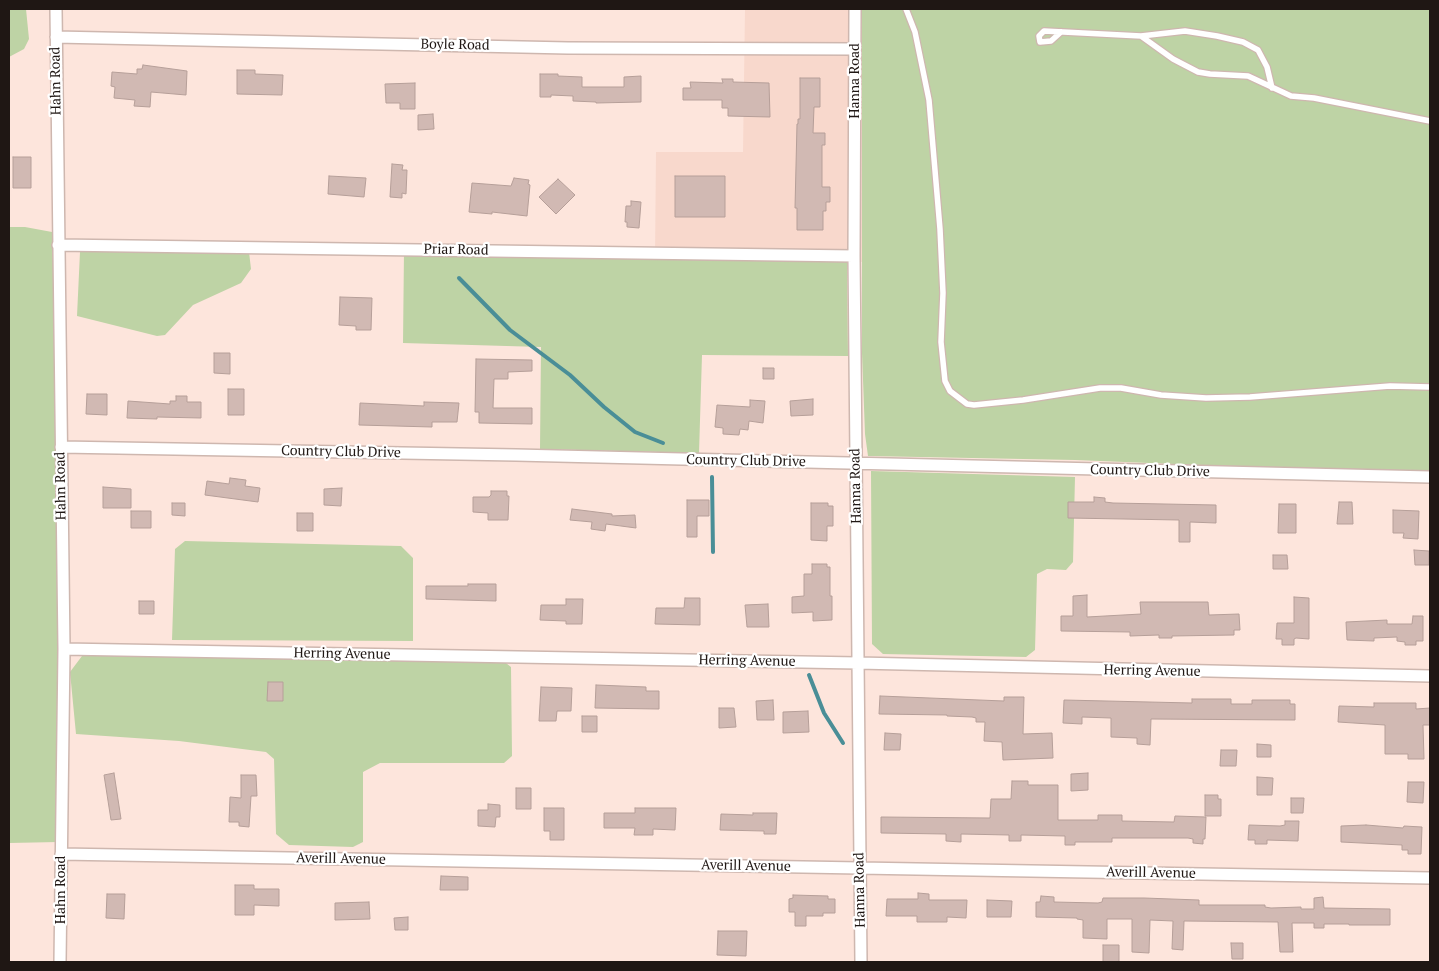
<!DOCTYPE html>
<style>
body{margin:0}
#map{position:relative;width:1439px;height:971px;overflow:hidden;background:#fde5dc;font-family:"PT Serif",serif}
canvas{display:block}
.frame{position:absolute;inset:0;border:10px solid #1f1714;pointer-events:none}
</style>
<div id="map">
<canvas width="1439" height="971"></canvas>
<div class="frame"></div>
</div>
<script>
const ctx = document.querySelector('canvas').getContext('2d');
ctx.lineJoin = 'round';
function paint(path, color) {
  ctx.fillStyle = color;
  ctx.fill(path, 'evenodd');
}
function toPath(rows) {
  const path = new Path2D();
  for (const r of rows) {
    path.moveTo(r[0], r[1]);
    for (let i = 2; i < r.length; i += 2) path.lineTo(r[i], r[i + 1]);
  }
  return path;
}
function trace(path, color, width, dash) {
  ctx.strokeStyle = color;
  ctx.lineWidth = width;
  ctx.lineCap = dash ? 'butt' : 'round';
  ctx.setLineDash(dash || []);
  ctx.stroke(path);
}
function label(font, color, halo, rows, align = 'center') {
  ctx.font = font + ' "PT Serif",serif';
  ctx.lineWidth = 4.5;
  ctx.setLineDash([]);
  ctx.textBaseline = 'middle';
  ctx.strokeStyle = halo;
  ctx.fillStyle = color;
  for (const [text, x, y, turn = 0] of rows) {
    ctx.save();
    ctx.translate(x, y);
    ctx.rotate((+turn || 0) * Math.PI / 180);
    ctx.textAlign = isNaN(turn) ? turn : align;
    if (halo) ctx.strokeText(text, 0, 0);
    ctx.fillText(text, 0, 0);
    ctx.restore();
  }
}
const built = toPath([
 [745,9,862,9,862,262,655,257,656,152,743,152]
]);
const green = toPath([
 [9,9,26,9,29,39,24,49,9,57],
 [862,9,1430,9,1430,471,1273,468,1075,460,868,456,865,434,862,353],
 [9,227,25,227,52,232,52,253,60,318,58,842,9,843],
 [404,251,847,262,848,356,702,355,699,453,540,449,541,347,403,343],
 [80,252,249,252,251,269,241,283,193,305,165,335,157,336,77,316],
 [871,471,1075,477,1073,562,1066,570,1047,569,1037,574,1035,650,1026,657,883,654,872,644],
 [185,541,401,546,413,558,413,641,172,640,175,549],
 [85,652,502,660,511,667,512,756,504,763,380,763,363,772,363,842,353,847,289,845,276,834,274,759,266,752,179,741,76,734,70,672]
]);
const stream = toPath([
 [459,278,510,330,570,375,604,407,635,432,663,443],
 [712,477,713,552],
 [809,675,824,713,843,743]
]);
const building = toPath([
 [143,65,187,71,186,95,151,92,150,107,134,106,135,100,114,98,115,87,111,86,112,72,137,74,137,69,142,69,143,65],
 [237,70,255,70,255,74,283,75,282,95,237,94,237,70],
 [540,74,558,74,558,76,582,77,582,87,624,87,624,77,641,76,641,102,596,103,596,102,573,101,573,96,551,95,551,97,540,97,540,74],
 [800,78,820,78,820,107,814,107,813,133,825,133,825,145,822,145,822,187,830,187,830,202,826,202,826,211,823,211,823,230,797,230,797,208,795,208,797,124,798,124,798,119,800,119,800,78],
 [722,79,733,79,733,82,769,83,770,117,728,116,728,108,722,108,722,100,683,100,683,88,691,88,690,82,723,83,722,79],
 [415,83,415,109,400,109,400,103,386,103,385,84,415,83],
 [433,114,434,129,418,130,418,115,433,114],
 [13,157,31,157,31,188,13,188,13,157],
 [392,164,403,165,402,170,407,170,406,194,402,193,402,198,390,197,392,164],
 [329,176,366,178,364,197,328,194,329,176],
 [675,176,725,176,725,217,675,217,675,176],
 [514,178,529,180,528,184,530,185,527,216,492,212,492,214,469,212,472,183,511,186,514,178],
 [558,179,575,195,556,214,539,197,558,179],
 [631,201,641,202,639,228,627,227,627,222,625,222,626,206,631,206,631,201],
 [340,297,372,298,371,330,356,330,356,326,339,325,340,297],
 [214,353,230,353,230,374,214,373,214,353],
 [476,359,532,360,532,371,508,372,508,379,494,379,493,408,532,408,532,424,479,423,479,412,475,412,476,359],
 [763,368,774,368,774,379,763,379,763,368],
 [228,389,244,389,244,415,228,415,228,389],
 [87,394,107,394,107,415,86,414,87,394],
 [176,396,187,396,187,402,201,402,201,418,157,417,157,419,127,418,128,401,170,404,170,401,176,401,176,396],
 [813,399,813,415,791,416,790,401,813,399],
 [750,400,765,401,763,423,749,421,748,430,740,429,739,435,723,434,723,428,715,427,717,405,750,407,750,400],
 [424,402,459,403,457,422,432,422,432,427,359,425,360,403,424,406,424,402],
 [230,478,246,480,245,486,260,488,258,502,205,495,207,481,229,484,230,478],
 [103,487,131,489,131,508,103,508,103,487],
 [342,488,341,506,324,505,324,489,342,488],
 [491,491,507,491,507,496,509,496,508,520,488,520,488,513,473,512,473,497,489,497,491,495,491,491],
 [1094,497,1105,498,1105,502,1113,503,1216,505,1216,523,1190,522,1190,542,1179,542,1179,520,1068,518,1068,502,1094,502,1094,497],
 [687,500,709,500,709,516,697,516,697,537,687,537,687,500],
 [1339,502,1352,502,1353,524,1337,524,1339,502],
 [172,503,185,503,185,516,172,515,172,503],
 [811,503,828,503,828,506,833,506,833,526,827,526,827,541,811,540,811,503],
 [1279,504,1296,504,1296,533,1278,533,1279,504],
 [572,509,612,514,612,516,635,515,636,528,606,524,605,531,591,529,592,522,570,520,572,509],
 [1393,510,1419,511,1418,539,1403,538,1404,533,1393,533,1393,510],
 [131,511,151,511,151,528,131,528,131,511],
 [297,513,313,513,313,531,297,531,297,513],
 [1414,550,1429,551,1429,565,1415,565,1414,550],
 [1273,555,1287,555,1288,569,1273,569,1273,555],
 [812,564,827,564,827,567,830,567,830,596,832,596,832,620,813,621,813,612,792,613,792,597,804,596,804,574,812,574,812,564],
 [468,584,496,584,496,601,426,599,426,586,468,586,468,584],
 [1087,595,1087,617,1141,614,1140,602,1208,602,1209,615,1239,614,1240,630,1234,630,1234,635,1172,636,1172,638,1159,638,1159,635,1130,636,1130,632,1061,631,1061,616,1073,616,1073,596,1087,595],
 [1294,597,1309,598,1309,639,1296,638,1294,639,1294,645,1282,645,1282,639,1276,639,1277,623,1294,623,1294,597],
 [685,598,700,598,700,625,655,624,656,608,684,608,685,598],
 [566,599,583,599,582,624,566,624,566,621,540,620,541,605,566,605,566,599],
 [139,601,154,601,154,614,139,614,139,601],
 [768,604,769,627,747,627,745,605,768,604],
 [1413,616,1423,616,1423,641,1416,641,1416,645,1405,645,1405,642,1397,641,1397,637,1374,638,1374,641,1347,640,1346,622,1387,620,1387,624,1412,624,1413,616],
 [268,682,283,682,283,701,267,701,268,682],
 [596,685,646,687,646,691,659,691,659,709,595,708,596,685],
 [541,687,572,688,571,711,557,711,556,721,539,721,541,687],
 [880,696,1004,701,1004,697,1024,697,1023,734,1052,733,1053,758,1003,760,1002,742,984,741,985,722,976,722,976,718,972,717,947,716,947,715,879,714,880,696],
 [1192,699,1231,699,1231,704,1252,704,1252,700,1290,700,1290,704,1295,704,1295,720,1151,719,1150,745,1137,744,1137,738,1111,737,1111,718,1082,717,1082,724,1063,723,1064,700,1192,703,1192,699],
 [773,700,774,720,757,720,756,701,773,700],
 [1374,703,1416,703,1416,709,1430,708,1430,725,1423,725,1424,759,1408,759,1408,754,1385,754,1385,725,1338,722,1339,706,1374,707,1374,703],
 [719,708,734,708,736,727,719,728,719,708],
 [808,711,809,732,783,733,783,712,808,711],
 [582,716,597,716,597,732,582,732,582,716],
 [885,733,901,734,900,750,884,750,885,733],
 [1257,744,1271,745,1271,757,1257,757,1257,744],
 [1221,750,1237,750,1236,766,1220,766,1221,750],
 [114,773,121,819,111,820,104,775,114,773],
 [1088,773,1088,790,1071,791,1071,774,1088,773],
 [241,775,256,775,257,796,251,796,249,827,239,826,239,822,229,822,230,797,241,798,241,775],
 [1257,777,1273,778,1272,795,1257,795,1257,777],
 [1012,781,1028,781,1028,785,1058,785,1058,820,1098,820,1098,815,1122,815,1122,821,1174,822,1175,816,1206,817,1205,839,1203,839,1203,844,1193,843,1193,839,1188,838,1112,838,1112,842,1075,842,1075,845,1065,845,1065,836,1021,835,1021,841,1009,841,1009,835,961,834,961,842,946,841,946,834,881,833,881,817,990,818,991,799,1011,799,1012,781],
 [1408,782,1424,782,1423,803,1407,802,1408,782],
 [516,788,531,788,531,809,516,809,516,788],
 [1205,795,1218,795,1218,799,1221,799,1221,816,1205,816,1205,795],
 [1291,798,1304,798,1303,813,1291,813,1291,798],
 [488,804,500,805,500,817,496,817,495,827,478,826,478,810,488,810,488,804],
 [544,808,564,808,564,840,550,840,550,831,544,831,544,808],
 [635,808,676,808,675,830,653,829,653,835,634,835,635,828,604,828,604,813,635,813,635,808],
 [753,813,777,813,776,834,764,834,764,831,720,830,721,814,753,815,753,813],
 [1285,821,1299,821,1298,841,1267,840,1267,844,1255,844,1255,840,1248,840,1249,825,1280,826,1285,825,1285,821],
 [1366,825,1403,828,1404,826,1422,827,1421,854,1408,854,1408,850,1402,850,1402,845,1341,842,1341,826,1366,825],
 [441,876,468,877,468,890,440,890,441,876],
 [235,885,254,885,254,889,279,889,279,906,254,905,254,915,235,915,235,885],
 [918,893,929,894,929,900,967,900,966,918,947,917,947,922,917,922,917,916,886,916,887,899,918,899,918,893],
 [107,894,125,894,124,919,106,918,107,894],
 [793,895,828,896,828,899,835,899,835,913,823,913,823,916,806,916,806,926,795,926,795,912,789,912,789,899,793,898,793,895],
 [1041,896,1054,897,1054,902,1098,903,1102,902,1103,898,1144,898,1199,900,1199,905,1265,905,1265,907,1271,908,1301,907,1301,909,1314,909,1314,898,1323,897,1324,908,1390,909,1390,925,1349,925,1349,924,1324,924,1324,928,1314,928,1314,923,1292,923,1293,952,1280,952,1278,922,1184,921,1183,950,1172,949,1173,921,1150,920,1149,953,1132,952,1132,919,1107,919,1107,939,1083,938,1083,920,1077,919,1077,918,1036,917,1036,902,1040,902,1041,896],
 [987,900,1012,901,1011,917,987,917,987,900],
 [369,902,370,919,335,920,335,903,369,902],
 [408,917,408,930,395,930,394,918,408,917],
 [718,931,747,931,746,956,717,955,718,931],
 [1231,943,1243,943,1243,959,1232,959,1231,943],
 [1103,945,1119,945,1119,962,1103,962,1103,945]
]);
const service = toPath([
 [906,9,915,32,929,100,940,229,943,293,941,342,945,381,950,391,967,404,974,405,1023,400,1100,388,1121,388,1161,395,1206,398,1250,397,1390,386,1430,387],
 [1061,32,1051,41,1040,42,1039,36,1044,31,1141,36,1173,59,1198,72,1210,74,1248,76,1291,96,1314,98,1430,121],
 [1141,36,1185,31,1217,36,1243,42,1258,50,1267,67,1272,88]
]);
const minor = toPath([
 [56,9,64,649,60,962],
 [855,9,854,256,861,962],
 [56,37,568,48,855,49],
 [58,245,854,256],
 [61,447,516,455,1430,477],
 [64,649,858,663,1430,676],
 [61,854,1430,878]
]);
const streetNames = [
 ["Boyle Road",455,45,1],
 ["Hahn Road",56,81,-91],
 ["Hanna Road",855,81,-90],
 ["Priar Road",456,250,1],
 ["Country Club Drive",341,452,1],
 ["Country Club Drive",746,461,1],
 ["Country Club Drive",1150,471,1],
 ["Hahn Road",61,486,-91],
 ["Hanna Road",856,486,-91],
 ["Herring Avenue",342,654,1],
 ["Herring Avenue",747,661,1],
 ["Herring Avenue",1152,671,1],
 ["Averill Avenue",341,859,1],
 ["Averill Avenue",746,866,1],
 ["Averill Avenue",1151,873,1],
 ["Hahn Road",61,890,-90],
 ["Hanna Road",860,890,-91]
];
paint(built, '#f8d8cc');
paint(green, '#bed3a5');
trace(stream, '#4a8e97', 4);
paint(building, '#d1b9b3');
trace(building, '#b69f99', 1);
trace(service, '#ceb7af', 8);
trace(minor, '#ceb7af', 14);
trace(service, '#fff', 5.5);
trace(minor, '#fff', 11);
label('14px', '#1f1714', '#fff', streetNames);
</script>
